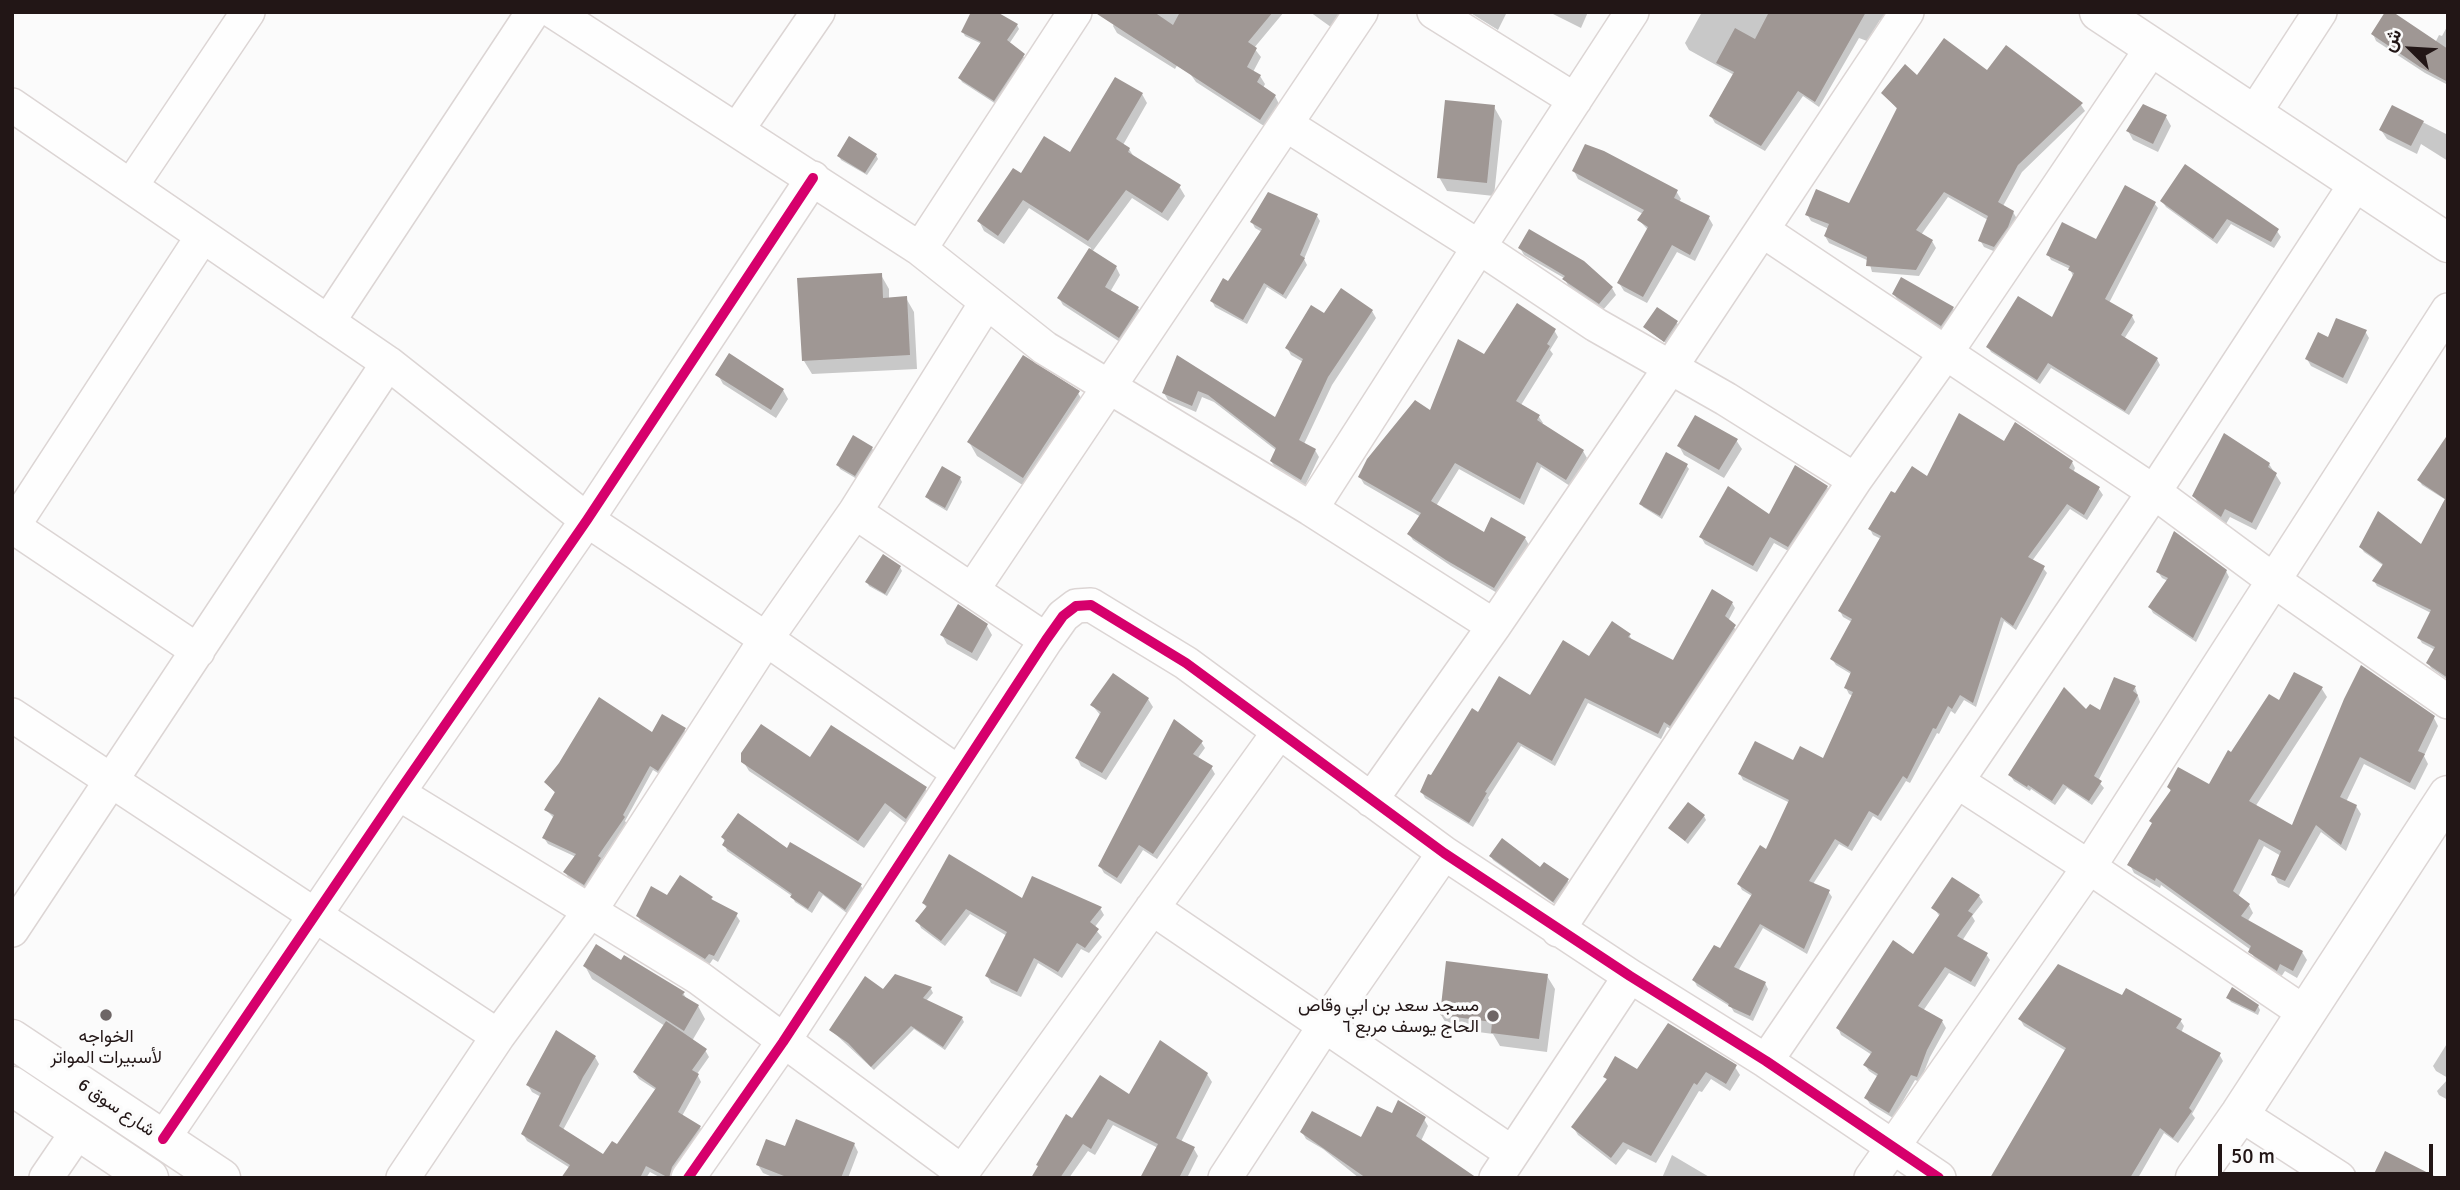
<!DOCTYPE html>
<meta charset="utf-8">
<style>
body{margin:0}
#map{position:relative;width:2460px;height:1190px;overflow:hidden;background:#fbfbfb;font-family:Signika,Vazirmatn,sans-serif}
canvas{display:block}
.frame{position:absolute;inset:0;border:14px solid #221616;pointer-events:none}
.north{position:absolute;left:2376px;top:14px;width:70px;height:70px;-webkit-text-stroke:5px #fbfbfb;paint-order:stroke;rotate:294deg;font-size:19px;font-weight:700;line-height:28px;text-align:center;color:#221616}
.north::after{content:'';display:block;margin:auto;width:24px;height:32px;background:#221616;clip-path:polygon(50% 0,100% 100%,50% 72%,0 100%)}
.scale{position:absolute;left:2218px;top:1144px;width:215px;height:32px;box-sizing:border-box;border:4px solid #221616;border-top:0;padding-left:9px;font-size:21px;line-height:24px;white-space:nowrap;color:#221616;-webkit-text-stroke:5px #fbfbfb;paint-order:stroke}
</style>
<div id="map">
<canvas width="2460" height="1190"></canvas>
<div class="frame"></div>
<div class="north">ش</div>
<div class="scale">50 m</div>
</div>
<script>
const ctx = document.querySelector('canvas').getContext('2d');
ctx.lineJoin = 'round';
function paint(path, color) {
  ctx.fillStyle = color;
  ctx.fill(path, 'evenodd');
}
function toPath(rows) {
  const path = new Path2D();
  for (const r of rows) {
    path.moveTo(r[0], r[1]);
    for (let i = 2; i < r.length; i += 2) path.lineTo(r[i], r[i + 1]);
  }
  return path;
}
function trace(path, color, width, dash) {
  ctx.strokeStyle = color;
  ctx.lineWidth = width;
  ctx.lineCap = dash ? 'butt' : 'round';
  ctx.setLineDash(dash || []);
  ctx.stroke(path);
}
function label(font, color, halo, rows, align = 'center') {
  ctx.font = font + ' Signika,Vazirmatn,sans-serif';
  ctx.lineWidth = 7;
  ctx.setLineDash([]);
  ctx.textBaseline = 'middle';
  ctx.strokeStyle = halo;
  ctx.fillStyle = color;
  for (const [text, x, y, turn = 0] of rows) {
    ctx.save();
    ctx.translate(x, y);
    ctx.rotate((+turn || 0) * Math.PI / 180);
    ctx.textAlign = isNaN(turn) ? turn : align;
    if (halo) ctx.strokeText(text, 0, 0);
    ctx.fillText(text, 0, 0);
    ctx.restore();
  }
}
const shadow = toPath([
 [1119,12,1207,12,1175,69,1117,33,1113,26],
 [1247,12,1284,12,1254,48,1261,57,1253,72,1260,76,1265,84,1263,88,1275,96,1279,104,1264,126,1196,82,1191,75],
 [1310,12,1347,12,1335,30],
 [1469,12,1507,12,1498,30],
 [1549,12,1588,12,1581,28],
 [1702,12,1891,12,1885,22,1880,20,1867,41,1859,38,1819,107,1803,96,1765,151,1715,123,1711,116,1734,75,1689,50,1685,43],
 [1017,25,1019,29,1009,44,1026,59,996,104,962,82,960,78,982,44,965,36,963,32],
 [2448,25,2448,85,2425,73,2376,41,2373,34,2435,43,2439,35,2442,36],
 [2006,47,2081,105,2085,111,2022,172,2003,206,2013,212,2017,219,1998,253,1984,247,1980,240,1988,220,1948,197,1921,235,1932,241,1936,248,1919,276,1872,272,1869,261,1829,243,1825,236,1829,229,1811,221,1807,214,1850,205,1898,110,1883,93,1917,77,1987,72],
 [1142,94,1147,103,1123,145,1129,149,1134,157,1179,186,1185,196,1168,221,1132,198,1092,252,1116,267,1120,275,1110,292,1138,308,1142,316,1123,344,1063,305,1059,298,1091,248,1029,208,1004,244,984,231,979,221,1022,175,1070,155],
 [1494,107,1502,121,1494,196,1447,191,1439,177],
 [2393,107,2448,135,2448,161,2421,144,2417,154,2387,139,2381,130],
 [2166,117,2171,126,2158,152,2133,140,2128,131],
 [876,155,878,159,867,175,841,160,839,156],
 [1574,171,1676,191,1681,199,1679,202,1709,218,1713,225,1695,261,1677,252,1647,303,1624,291,1619,283,1648,230,1639,220,1643,214,1578,179],
 [2162,201,2277,231,2281,237,2274,248,2231,224,2217,244,2166,207],
 [2154,203,2158,208,2109,303,2132,316,2135,322,2124,339,2157,359,2160,365,2129,415,2051,368,2040,384,1991,352,1988,347,2053,319,2073,276,2070,269,2051,260,2048,254,2096,241],
 [1317,216,1320,221,1304,259,1307,265,1286,299,1267,287,1247,324,1215,307,1212,301,1229,284,1262,232,1255,228,1252,222],
 [1520,248,1583,263,1612,288,1616,295,1603,310,1569,287,1564,278,1524,255],
 [881,275,889,289,889,299,906,298,914,312,917,369,812,374,804,361],
 [1894,294,1953,308,1957,315,1945,332,1898,301],
 [1372,311,1376,318,1332,385,1304,444,1315,450,1319,457,1305,486,1276,469,1271,461,1277,451,1214,402,1202,397,1196,412,1168,400,1164,393,1178,357,1276,420,1303,362,1291,355,1287,348],
 [1677,323,1679,326,1667,344,1645,327],
 [1554,330,1558,337,1550,350,1553,354,1521,405,1539,417,1543,423,1541,425,1583,451,1587,458,1570,486,1541,467,1524,505,1459,469,1436,506,1485,535,1525,538,1529,545,1499,594,1451,566,1413,540,1409,534,1421,517,1364,484,1360,477,1431,413,1485,357],
 [2365,331,2369,338,2347,384,2311,366,2307,359,2329,340],
 [718,375,783,390,788,399,776,418,723,384],
 [1078,393,1086,406,1032,491,977,456,969,442],
 [2448,437,2448,680,2431,668,2428,663,2435,650,2422,643,2419,638,2431,613,2377,586,2374,581,2384,566,2364,552,2361,547,2421,547,2446,500,2422,485,2419,480],
 [1736,440,1742,449,1724,478,1684,455,1679,446],
 [2004,443,2072,462,2075,468,2073,473,2099,489,2103,495,2087,520,2070,509,2032,561,2043,568,2047,573,2016,630,2004,621,1976,707,1964,700,1955,714,1951,711,1939,734,1937,733,1910,783,1906,781,1881,821,1873,816,1852,851,1839,844,1813,884,1828,891,1832,897,1807,954,1763,928,1738,971,1765,983,1768,989,1753,1021,1734,1012,1731,1007,1697,986,1694,980,1720,951,1752,896,1742,890,1739,884,1767,851,1790,803,1743,780,1740,774,1794,762,1823,760,1853,696,1849,694,1846,688,1851,674,1836,665,1832,659,1852,622,1843,617,1840,611,1881,539,1873,535,1870,529,1896,496],
 [872,448,874,452,857,479,840,469,838,465],
 [2269,464,2281,483,2256,530,2230,517,2226,524,2199,505,2194,496],
 [1686,465,1689,469,1662,519,1643,507,1641,503],
 [960,478,962,482,947,511,930,501,927,497],
 [1827,487,1831,494,1792,553,1774,543,1757,572,1705,544,1701,537,1769,516],
 [900,567,902,571,887,596,869,586,867,582],
 [2226,571,2229,577,2196,642,2153,613,2150,607,2168,581,2162,578,2158,572],
 [1732,603,1735,608,1728,621,1738,632,1673,730,1667,727,1661,739,1588,703,1555,766,1521,746,1488,798,1489,800,1473,827,1425,798,1422,792,1479,714,1530,697,1629,635,1632,640,1674,662],
 [987,626,992,635,977,661,947,644,942,635],
 [2295,674,2322,689,2327,697,2255,807,2293,827,2345,699,2434,718,2438,726,2424,756,2428,764,2415,790,2364,764,2346,802,2356,806,2361,814,2346,851,2321,832,2289,888,2278,883,2273,874,2281,856,2264,846,2238,897,2249,905,2253,913,2247,922,2302,952,2307,960,2297,978,2285,971,2281,977,2255,960,2251,950,2161,885,2160,888,2134,873,2130,865,2171,792,2169,787,2210,786,2232,754,2279,702],
 [2135,687,2140,702,2098,781,2104,788,2092,805,2067,788,2055,805,2031,789,2030,791,2014,781,2010,775,2087,712,2101,713],
 [1148,699,1153,707,1106,780,1081,766,1077,758,1101,716,1092,705],
 [684,729,687,735,661,775,653,770,625,821,627,824,601,861,603,865,587,889,568,877,565,872,576,857,548,844,544,838,554,818,546,810,556,794,546,782,652,734],
 [1201,742,1205,748,1197,759,1211,767,1215,774,1157,859,1143,850,1121,884,1104,873,1100,866],
 [811,760,925,788,930,796,911,827,890,811,864,848,749,771,743,761],
 [1704,816,1706,820,1688,844,1670,828],
 [723,837,788,850,861,886,864,891,848,914,823,895,812,913,795,902,792,896,727,851],
 [1491,856,1541,870,1567,880,1570,884,1556,905,1493,860],
 [1979,896,1983,902,1972,916,1975,921,1962,941,1986,954,1990,960,1975,987,1949,973,1923,1011,1942,1021,1946,1028,1930,1057,1920,1082,1915,1080,1893,1118,1870,1104,1866,1098,1878,1077,1869,1071,1865,1065,1872,1055,1841,1035,1838,1028,1913,957,1940,917,1934,908],
 [668,897,711,898,714,902,736,915,740,921,718,962,713,959,709,965,641,922,638,916],
 [1023,900,1100,908,1104,915,1094,928,1102,937,1089,953,1081,949,1062,978,1038,963,1021,997,991,983,987,976,1007,936,970,914,945,946,921,928,918,921,927,909,924,903],
 [622,962,683,993,688,1001,698,1006,705,1019,692,1041,705,1050,709,1057,697,1074,701,1082,682,1116,700,1127,703,1134,674,1178,661,1178,650,1172,646,1178,563,1178,570,1168,527,1141,523,1134,541,1097,532,1092,528,1085,595,1057,599,1064,563,1130,604,1157,617,1146,656,1090,639,1079,635,1073,665,1026,592,979,585,966],
 [896,976,931,989,933,993,926,1001,962,1018,964,1022,945,1050,914,1029,874,1070,831,1030,883,991],
 [1547,976,1555,989,1547,1052,1500,1046,1493,1034,1449,1028,1441,1015],
 [2123,997,2180,1020,2184,1026,2181,1033,2219,1054,2223,1061,2192,1114,2195,1118,2178,1143,2164,1133,2138,1178,1992,1178,2066,1051,2024,1026,2020,1019],
 [2228,998,2258,1006,2260,1010,2258,1015,2231,1002],
 [2448,1042,2448,1078,2436,1071,2433,1066],
 [1735,1067,1740,1075,1730,1091,1711,1079,1702,1092,1699,1091,1656,1163,1628,1149,1616,1165,1578,1135,1573,1127,1608,1081,1605,1077,1638,1071],
 [1207,1074,1212,1082,1181,1142,1194,1149,1198,1156,1187,1178,1154,1178,1158,1148,1113,1125,1095,1155,1088,1151,1069,1178,1033,1178,1073,1121,1130,1097],
 [2448,1079,2448,1100,2439,1095,2437,1091],
 [1392,1115,1424,1119,1428,1126,1421,1141,1444,1178,1359,1178,1323,1149,1306,1139,1302,1132,1362,1140],
 [854,1144,858,1152,848,1178,775,1178,763,1173,758,1165,786,1149],
 [1672,1155,1711,1178,1662,1178]
]);
const building = toPath([
 [971,12,997,12,1018,24,1007,40,1025,54,994,101,958,78,981,42,961,32],
 [1094,12,1154,12,1173,25,1180,12,1273,12,1248,42,1257,48,1247,67,1261,75,1257,82,1276,95,1260,120],
 [1769,12,1866,12,1815,102,1798,91,1761,146,1709,116,1734,72,1716,63,1735,28,1755,39],
 [2385,12,2393,12,2448,49,2448,82,2420,67,2371,34],
 [1944,38,1987,70,2006,45,2083,103,2018,165,1998,202,2014,211,2008,227,1994,247,1978,241,1988,216,1944,192,1916,230,1933,240,1916,270,1866,266,1867,257,1824,236,1829,224,1805,215,1816,189,1849,203,1897,108,1881,93,1905,64,1917,75],
 [1115,77,1143,93,1116,139,1130,148,1128,152,1181,185,1162,213,1126,190,1088,241,1023,200,998,236,977,221,1013,168,1021,173,1044,136,1070,152],
 [1445,100,1495,105,1487,183,1437,178],
 [2143,104,2167,115,2153,144,2126,131],
 [2392,105,2424,121,2411,146,2379,130],
 [849,136,877,154,865,173,837,156],
 [1585,144,1604,151,1678,190,1674,198,1710,216,1690,255,1672,245,1643,297,1617,283,1648,227,1637,220,1644,210,1572,171],
 [2185,164,2279,229,2271,242,2227,219,2213,239,2160,201],
 [2125,185,2156,202,2105,299,2133,315,2121,335,2158,358,2125,411,2048,363,2037,380,1986,347,2018,296,2052,317,2074,273,2068,270,2070,266,2046,255,2062,222,2096,239],
 [1268,192,1318,214,1300,255,1305,258,1283,295,1264,283,1243,320,1210,301,1223,278,1228,281,1262,229,1250,222],
 [1529,229,1584,261,1613,287,1599,304,1562,279,1565,276,1518,248],
 [1089,248,1117,266,1105,287,1139,307,1119,338,1057,298],
 [882,273,883,298,907,296,910,355,802,361,797,278],
 [1901,277,1954,307,1941,326,1892,294],
 [1341,288,1373,310,1328,377,1299,440,1316,449,1301,480,1270,461,1276,448,1208,395,1198,391,1192,406,1162,393,1177,355,1275,417,1303,359,1285,348,1311,305,1324,313],
 [1517,303,1556,329,1547,344,1550,346,1516,401,1540,415,1537,420,1584,450,1566,480,1537,462,1520,499,1455,463,1431,501,1484,532,1491,517,1526,537,1494,588,1446,560,1407,534,1421,513,1358,477,1367,459,1415,400,1430,410,1458,339,1484,354],
 [1657,307,1678,321,1664,342,1643,327],
 [2336,318,2367,330,2343,378,2305,359,2318,332,2328,337],
 [729,353,784,389,771,410,715,375],
 [1023,355,1080,391,1023,478,967,442],
 [1959,413,2004,441,2015,422,2073,461,2069,468,2100,487,2084,515,2067,504,2028,557,2045,566,2013,626,2001,617,1973,703,1960,695,1952,709,1948,706,1936,729,1933,728,1907,779,1903,776,1878,816,1869,811,1848,847,1835,839,1809,881,1830,890,1804,949,1760,924,1734,967,1766,982,1750,1016,1728,1006,1729,1004,1692,980,1714,945,1720,948,1752,894,1737,884,1760,845,1766,849,1789,800,1738,774,1755,741,1793,760,1800,746,1823,758,1853,692,1844,688,1851,672,1830,659,1852,619,1838,611,1881,536,1868,529,1891,491,1895,493,1912,466,1927,476],
 [1695,415,1738,439,1719,470,1677,446],
 [2224,433,2270,463,2268,467,2277,473,2252,523,2225,509,2221,517,2192,496],
 [2448,434,2448,678,2426,663,2435,647,2417,638,2431,610,2372,581,2383,564,2359,547,2378,511,2421,544,2445,499,2417,480],
 [853,435,873,447,855,476,836,465],
 [1666,452,1688,464,1660,516,1639,504],
 [1795,465,1828,486,1788,547,1770,537,1753,566,1699,537,1728,486,1769,514],
 [942,466,961,477,945,508,925,497],
 [2174,531,2227,570,2193,638,2148,607,2168,578,2156,572],
 [883,554,901,566,885,594,865,582],
 [1712,589,1733,602,1725,616,1736,625,1670,726,1664,722,1658,734,1585,698,1552,761,1518,742,1485,792,1487,793,1469,823,1420,792,1428,774,1431,775,1472,708,1478,712,1499,676,1530,695,1563,640,1589,656,1612,621,1631,634,1628,637,1673,660],
 [958,604,988,624,972,653,940,635],
 [2361,665,2435,716,2418,751,2425,754,2410,783,2360,757,2340,797,2357,805,2341,845,2316,825,2285,881,2271,875,2281,851,2259,839,2233,891,2250,904,2241,916,2303,951,2293,971,2280,964,2277,971,2248,952,2251,946,2156,878,2155,881,2127,865,2152,823,2149,821,2171,790,2167,787,2178,767,2209,784,2228,750,2231,752,2269,694,2279,700,2294,672,2323,687,2249,801,2292,825,2344,699],
 [1113,673,1149,698,1102,773,1075,758,1101,712,1090,705],
 [2114,677,2136,686,2133,691,2138,695,2094,776,2102,781,2089,801,2063,784,2052,801,2028,785,2027,787,2008,775,2064,687,2086,709,2090,704,2100,710],
 [599,697,652,732,662,714,686,728,658,771,650,766,623,815,625,817,598,856,601,858,584,885,563,872,576,854,542,838,554,815,544,810,555,792,544,782,559,763],
 [1174,719,1203,741,1193,754,1213,766,1153,854,1139,845,1117,878,1098,866],
 [761,724,810,757,831,725,927,787,906,819,885,803,858,841,741,762,741,753],
 [1688,802,1705,815,1685,841,1668,828],
 [738,813,787,848,790,842,862,884,845,910,819,891,808,909,790,897,792,894,722,845,725,840,721,837],
 [1502,838,1540,867,1544,862,1569,879,1553,902,1489,856],
 [949,854,1022,898,1032,876,1102,907,1090,922,1099,929,1085,948,1077,943,1058,972,1034,958,1017,992,985,976,1007,932,966,909,941,941,915,921,927,906,922,903],
 [680,875,713,897,711,899,738,913,714,956,709,954,705,959,636,916,651,886,667,895],
 [1952,877,1980,895,1968,911,1973,914,1957,936,1988,953,1971,982,1945,967,1918,1006,1943,1020,1927,1050,1917,1077,1911,1075,1889,1113,1864,1098,1878,1074,1863,1065,1872,1052,1836,1028,1893,940,1913,954,1940,914,1931,908],
 [596,944,621,960,624,955,685,992,682,995,699,1005,684,1031,583,966],
 [1446,961,1548,974,1539,1039,1491,1033,1492,1022,1440,1015],
 [2058,964,2122,995,2126,988,2182,1019,2176,1028,2221,1053,2189,1108,2192,1111,2173,1138,2160,1128,2130,1178,1990,1178,2066,1048,2018,1019],
 [895,974,932,987,923,998,963,1017,943,1047,911,1026,871,1067,848,1043,829,1030,865,976,883,989],
 [2232,987,2259,1005,2255,1012,2226,998],
 [666,1021,707,1049,692,1070,699,1074,678,1112,701,1126,672,1167,669,1178,646,1166,640,1178,561,1178,570,1165,521,1134,541,1093,526,1085,556,1030,596,1056,583,1077,559,1126,603,1154,612,1141,617,1144,656,1088,633,1072],
 [1668,1023,1737,1065,1726,1084,1706,1072,1697,1085,1694,1083,1651,1156,1623,1142,1611,1158,1571,1127,1607,1079,1603,1077,1615,1056,1637,1069],
 [1160,1040,1208,1073,1176,1138,1195,1147,1179,1178,1140,1178,1158,1144,1108,1119,1091,1149,1083,1144,1060,1178,1031,1178,1038,1166,1036,1165,1066,1114,1072,1118,1100,1075,1129,1094],
 [1398,1100,1426,1117,1416,1136,1477,1178,1366,1178,1300,1132,1312,1111,1361,1137,1377,1106,1392,1113],
 [796,1119,855,1143,841,1178,789,1178,756,1165,766,1139,785,1146],
 [2385,1151,2438,1178,2372,1178]
]);
const street = toPath([
 [554,12,920,249,1045,348,1311,509,1494,626],
 [1434,12,1575,100],
 [12,105,388,363,587,520,766,639,959,773],
 [2253,115,2320,12],
 [1287,125,1479,247,1596,325,1726,399,1855,480],
 [737,130,818,12],
 [131,186,248,12],
 [1762,230,2154,492,2273,580,2448,702],
 [920,249,1075,12],
 [328,322,533,12],
 [1311,509,1479,247,1632,12],
 [855,512,1046,640],
 [12,526,198,651],
 [12,528,202,237],
 [973,589,1361,12],
 [12,715,498,1036],
 [1958,782,2089,867,2305,1013],
 [398,793,699,978,962,1172],
 [1371,800,1494,626,1670,368,1907,12],
 [1152,908,1512,1153],
 [12,930,388,363],
 [1558,930,1855,480,1945,354,2152,48],
 [1766,1061,2154,492,2357,182],
 [2240,1114,2339,1178],
 [163,1139,398,793,587,520,813,178],
 [46,1178,78,1131],
 [403,1178,498,1036,590,911,766,639,855,512,986,303],
 [688,1178,783,1042,1046,640,1063,616,1076,606,1091,605,1186,663,1444,853,1630,976,1766,1061,1939,1178],
 [958,1178,1279,732],
 [1225,1178,1325,1025,1444,853],
 [1496,1178,1630,976],
 [1871,1178,2089,867,2448,310]
]);
const secondary = toPath([
 [2099,12,2448,243],
 [12,1039,221,1178],
 [12,1086,149,1178],
 [2195,1178,2240,1114,2448,795]
]);
const cycleway = toPath([
 [163,1139,398,793,587,520,813,178],
 [688,1178,783,1042,1046,640,1063,616,1076,606,1091,605,1186,663,1444,853,1630,976,1766,1061,1939,1178]
]);
const markers = [
 [106,1015,7,"#6e6666"],
 [1493,1016,7,"#6e6666"]
];
const poiNames = [
 ["مسجد سعد بن ابي وقاص",1479,1006],
 ["الحاج يوسف مربع ٦",1479,1027],
 ["الخواجه",106,1037,"center"],
 ["لأسبيرات المواتر",106,1058,"center"]
];
const streetNames = [
 ["شارع سوق 6",116,1108,34]
];
paint(shadow, '#0003');
paint(building, '#9f9794');
trace(street, '#dcd5d4', 36);
trace(secondary, '#dcd5d4', 41);
trace(street, '#fefefe', 33);
trace(secondary, '#fefefe', 38);
trace(cycleway, '#d6006c', 10);
for (const [x, y, r, color] of markers) {
  const dot = new Path2D();
  dot.arc(x, y, r, 0, 2 * Math.PI);
  ctx.fillStyle = color;
  ctx.fill(dot);
  trace(dot, '#fbfbfb', 2.5);
}
label('18px', '#221616', '#fbfbfb', poiNames, 'right');
label('18px', '#221616', '#fbfbfb', streetNames);
</script>
